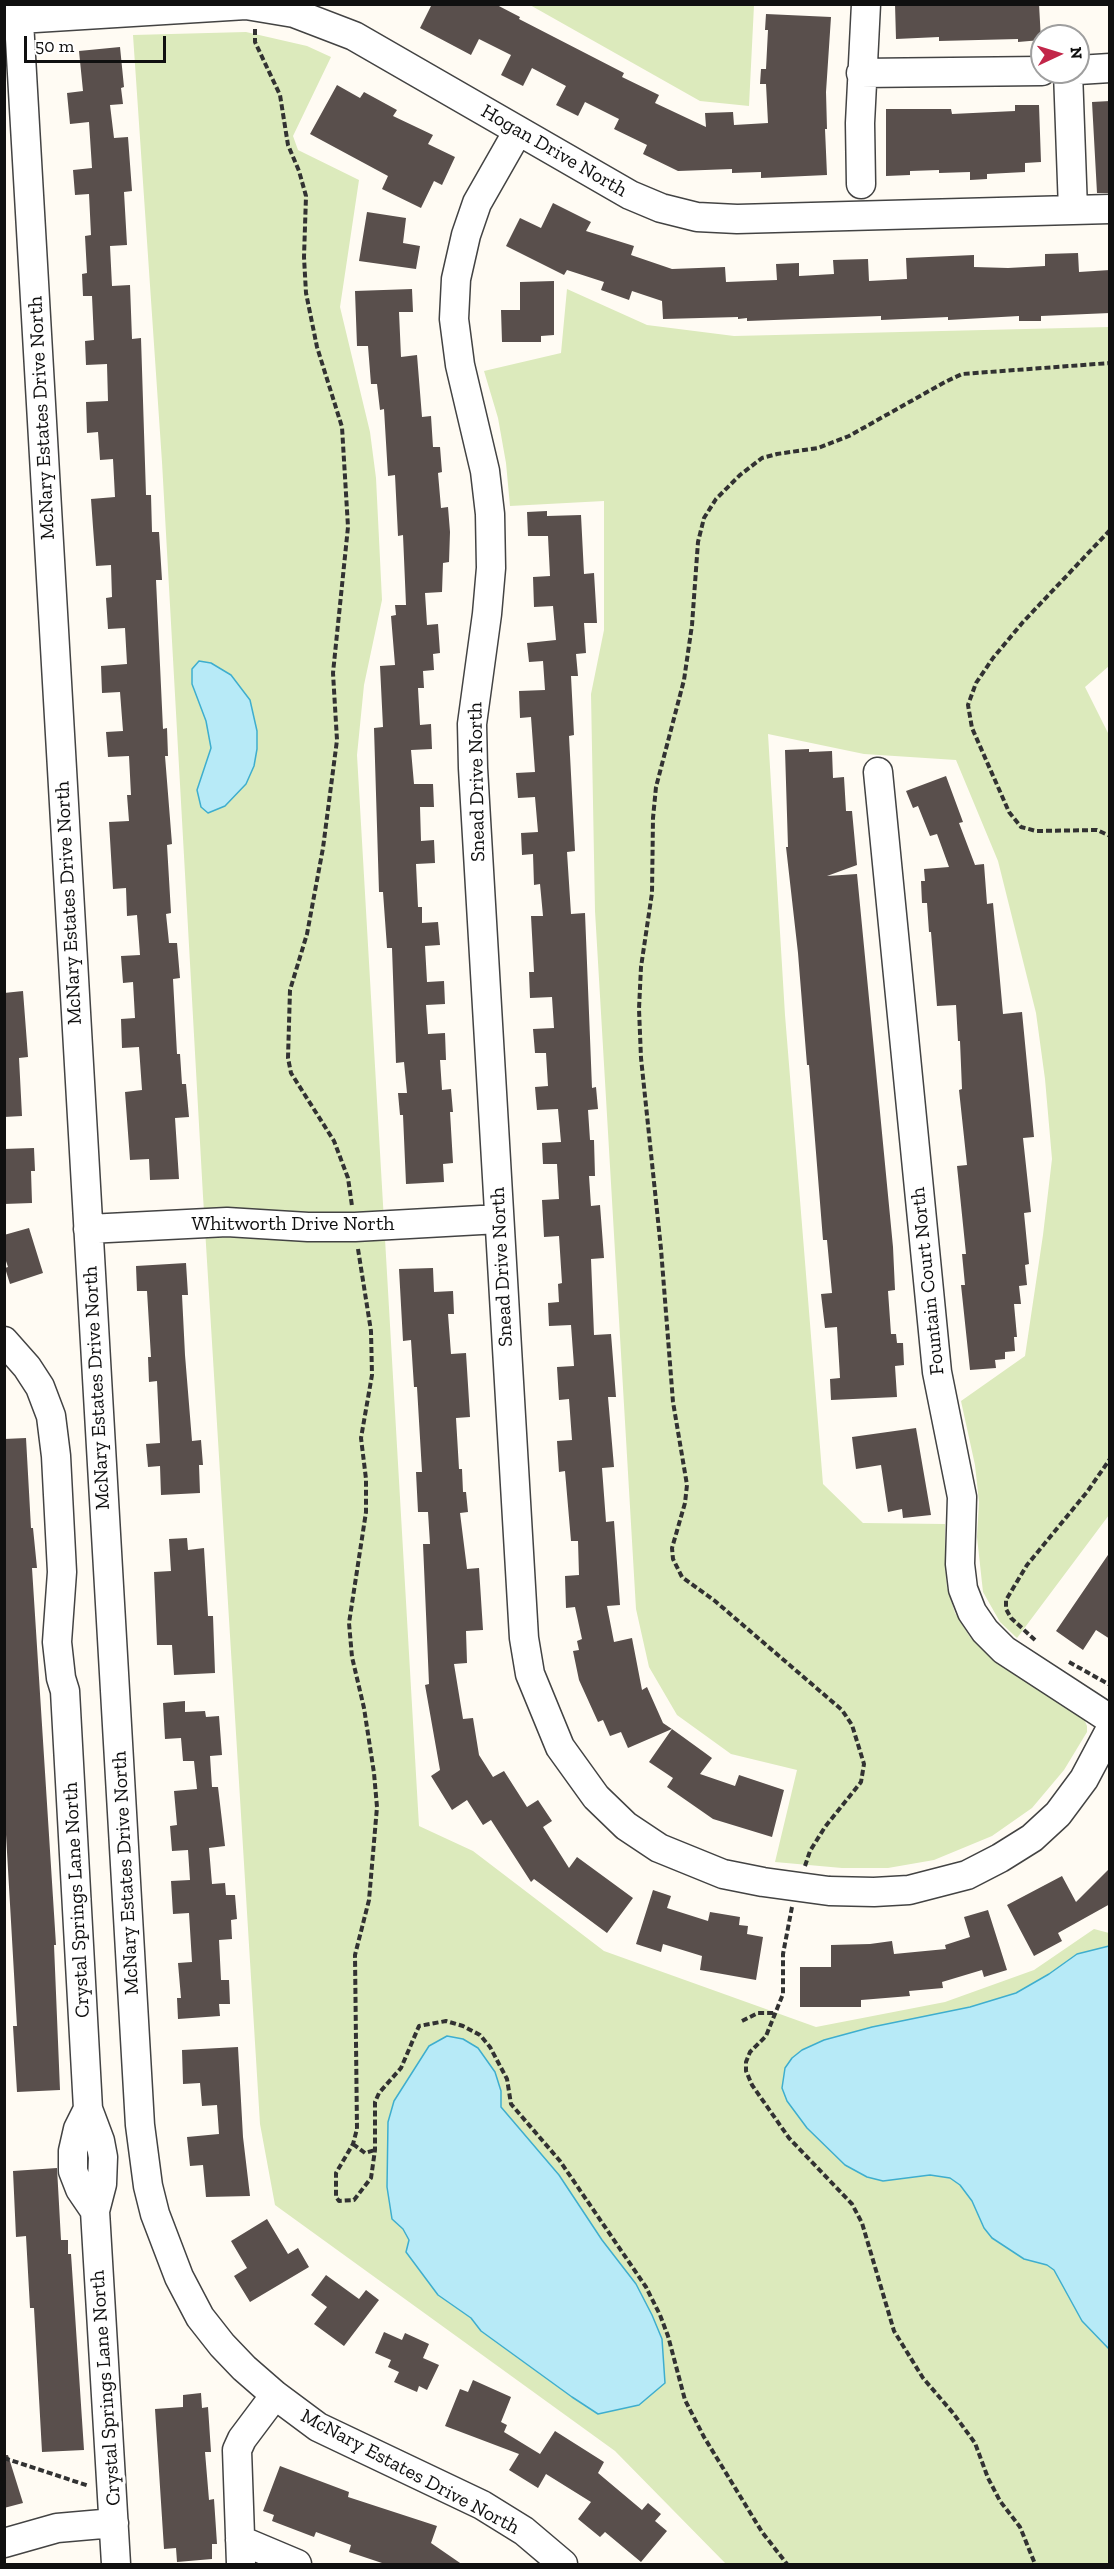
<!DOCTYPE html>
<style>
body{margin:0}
#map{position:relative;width:1114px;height:2569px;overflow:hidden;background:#fffbf3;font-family:"Zilla Slab",serif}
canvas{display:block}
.frame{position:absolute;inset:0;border:6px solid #101010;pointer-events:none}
.north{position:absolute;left:1030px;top:24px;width:60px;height:60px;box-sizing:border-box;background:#fff;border:2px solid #9f9f9f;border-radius:50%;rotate:86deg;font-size:16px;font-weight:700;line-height:24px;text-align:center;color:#101010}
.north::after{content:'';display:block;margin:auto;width:21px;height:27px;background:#c22649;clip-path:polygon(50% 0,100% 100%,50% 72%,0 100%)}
.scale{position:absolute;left:24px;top:36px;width:142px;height:27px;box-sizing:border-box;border:3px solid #101010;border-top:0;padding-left:8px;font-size:18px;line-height:21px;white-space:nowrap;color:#101010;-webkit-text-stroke:4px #fff;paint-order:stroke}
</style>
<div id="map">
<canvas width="1114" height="2569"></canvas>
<div class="frame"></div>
<div class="north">N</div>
<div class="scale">50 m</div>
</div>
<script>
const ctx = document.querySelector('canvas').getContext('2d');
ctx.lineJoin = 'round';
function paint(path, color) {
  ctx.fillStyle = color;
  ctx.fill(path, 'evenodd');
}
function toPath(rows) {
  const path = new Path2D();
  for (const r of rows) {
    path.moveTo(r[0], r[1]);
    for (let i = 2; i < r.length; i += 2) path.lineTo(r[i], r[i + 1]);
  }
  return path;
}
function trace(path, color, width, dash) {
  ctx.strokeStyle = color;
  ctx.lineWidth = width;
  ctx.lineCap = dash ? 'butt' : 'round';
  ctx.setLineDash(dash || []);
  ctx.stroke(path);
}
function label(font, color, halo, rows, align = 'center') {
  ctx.font = font + ' "Zilla Slab",serif';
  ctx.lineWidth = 6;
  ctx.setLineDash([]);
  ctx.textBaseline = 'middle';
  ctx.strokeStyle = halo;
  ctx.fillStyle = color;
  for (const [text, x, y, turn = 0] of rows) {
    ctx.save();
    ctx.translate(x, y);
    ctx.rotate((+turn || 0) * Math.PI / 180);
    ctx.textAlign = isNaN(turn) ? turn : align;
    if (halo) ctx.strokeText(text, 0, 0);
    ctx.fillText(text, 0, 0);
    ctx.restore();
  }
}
const green = toPath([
 [530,5,754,5,749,106,700,101],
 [246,32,307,46,331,57,293,136,298,150,359,180,340,307,370,432,376,478,382,600,364,685,357,755,419,1826,473,1851,604,1951,816,2027,945,2002,1034,1970,1094,1929,1109,1933,1109,2564,726,2564,615,2451,275,2205,260,2124,203,1196,162,462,133,35],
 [567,289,647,325,734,336,1109,327,1109,666,1085,687,1110,737,1109,1515,1017,1638,1000,1622,983,1592,977,1537,979,1502,975,1465,961,1401,1025,1356,1043,1235,1052,1159,1045,1079,1036,1013,998,861,956,760,864,754,768,734,785,1015,823,1484,863,1523,945,1524,945,1564,947,1587,955,1613,970,1637,990,1657,1083,1717,1087,1726,1087,1732,1064,1770,1032,1808,992,1836,934,1860,888,1868,842,1868,775,1862,797,1770,731,1754,677,1715,649,1667,636,1609,595,911,591,694,604,630,604,501,510,506,506,463,498,418,484,371,561,353]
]);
const water = toPath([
 [199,661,211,663,231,675,250,700,257,731,257,749,254,766,246,784,225,806,208,813,201,807,197,790,211,748,206,721,192,684,192,669,199,661],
 [1109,1946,1110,1946,1109,2349,1082,2321,1054,2270,1047,2265,1024,2259,992,2238,984,2228,972,2201,960,2185,950,2178,930,2175,883,2181,867,2177,845,2165,807,2128,787,2101,782,2088,785,2068,792,2058,802,2050,824,2040,872,2027,970,2007,1016,1993,1049,1974,1077,1954,1109,1946],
 [447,2036,463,2039,478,2048,495,2072,501,2091,501,2107,559,2175,602,2240,636,2284,652,2315,662,2339,665,2383,639,2405,598,2414,572,2397,481,2331,471,2318,438,2295,406,2252,409,2240,403,2229,392,2219,387,2187,388,2122,394,2101,429,2046,447,2036]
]);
const building = toPath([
 [432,4,495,4,520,17,519,19,624,73,622,77,659,95,655,103,706,127,705,113,733,112,734,125,768,123,766,84,760,84,761,69,766,69,768,30,765,30,766,14,831,17,826,92,827,129,825,129,827,175,761,178,761,172,732,173,732,169,678,171,643,154,647,145,614,129,619,119,585,102,578,116,556,105,566,86,532,68,523,86,501,75,511,55,479,39,471,55,420,28],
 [895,4,1039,4,1041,40,1018,42,1018,39,939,41,939,37,896,39],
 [120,47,124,87,121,88,123,104,110,105,114,138,128,137,132,191,124,192,127,245,110,246,112,286,130,285,132,339,141,338,146,495,151,495,152,532,159,532,162,580,156,580,163,729,167,728,168,756,165,756,172,844,167,845,171,913,166,914,169,943,177,943,180,978,173,979,177,1054,180,1054,182,1084,186,1084,189,1117,175,1118,179,1179,150,1180,149,1159,130,1160,125,1092,142,1090,139,1047,122,1048,121,1019,135,1018,133,982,123,983,121,956,140,955,137,915,127,916,126,888,113,889,109,822,129,821,127,795,131,795,129,756,108,757,106,732,123,731,120,692,102,693,101,666,127,664,125,628,108,629,106,598,112,597,111,565,96,566,93,527,91,499,115,497,113,459,100,460,98,432,87,433,86,402,108,401,107,364,86,365,85,341,94,340,92,296,83,296,82,274,87,273,85,236,91,235,89,194,75,195,73,170,92,168,89,122,70,124,67,93,83,91,79,51],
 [337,85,360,98,364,92,397,110,393,116,433,135,428,144,455,157,442,185,434,181,421,208,382,189,388,176,310,134],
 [1110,101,1110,193,1097,193,1092,102],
 [1015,105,1039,105,1041,162,1025,163,1025,172,987,174,987,179,970,180,970,172,939,173,939,170,910,171,910,175,886,176,886,109,951,109,952,114,1015,111],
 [553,203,591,222,586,231,634,246,631,255,672,269,725,267,726,282,777,280,776,264,799,263,799,276,834,274,833,260,868,259,869,281,907,279,906,258,974,255,974,267,1008,268,1045,266,1045,254,1078,253,1079,272,1110,270,1110,313,1041,316,1041,321,1019,321,1019,316,948,320,948,317,881,320,881,316,747,321,747,318,738,319,738,317,663,319,662,301,632,291,629,300,601,290,604,282,567,270,564,275,506,246,520,218,541,228],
 [367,212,406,218,403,243,420,246,416,269,359,261],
 [554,281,554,335,541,336,541,342,502,342,501,310,520,310,520,282],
 [412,289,413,312,399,312,401,357,417,355,422,417,431,416,433,447,440,447,442,472,438,473,441,508,448,507,450,532,449,562,443,563,442,592,425,593,427,625,438,624,440,653,433,654,434,670,423,671,424,688,418,688,420,725,431,724,432,749,411,750,414,784,433,784,434,807,420,807,421,841,434,840,435,863,416,864,418,907,422,907,422,923,438,922,440,945,425,946,427,982,444,981,445,1004,426,1005,428,1034,445,1033,446,1060,440,1060,442,1090,451,1089,453,1112,450,1112,453,1163,443,1164,444,1182,406,1184,403,1115,400,1115,398,1093,407,1093,404,1062,396,1063,392,948,387,948,383,892,379,892,374,728,383,727,380,666,395,665,391,616,396,615,395,605,406,605,403,535,398,536,395,475,388,476,384,409,380,410,377,384,371,384,368,346,357,346,355,291],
 [547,511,547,516,581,515,584,574,594,573,597,623,584,623,586,653,576,654,578,676,571,676,574,735,569,736,575,851,567,852,571,914,585,913,592,1088,596,1087,598,1109,588,1110,590,1140,594,1140,595,1176,589,1176,591,1206,600,1205,604,1258,591,1259,594,1335,611,1334,616,1397,608,1397,614,1467,602,1468,606,1522,614,1521,620,1605,607,1606,614,1642,632,1638,642,1690,647,1687,663,1723,672,1729,628,1748,621,1732,610,1736,603,1720,598,1722,579,1680,573,1651,579,1650,577,1641,582,1639,575,1607,566,1608,565,1576,579,1575,578,1541,571,1541,565,1471,559,1472,557,1441,572,1440,569,1399,559,1400,557,1367,574,1366,571,1325,549,1326,548,1303,559,1302,558,1284,562,1283,559,1236,544,1237,542,1200,559,1199,557,1164,543,1164,542,1143,561,1142,558,1109,537,1110,535,1087,548,1086,546,1053,535,1053,533,1029,554,1028,552,997,530,998,529,972,534,972,531,916,543,916,540,884,534,885,533,854,522,855,521,833,538,832,535,797,518,798,516,773,535,772,531,717,520,718,519,691,545,690,543,661,529,662,527,643,556,640,553,606,534,607,533,577,550,576,548,536,528,536,527,512],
 [809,749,809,752,832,751,833,778,844,777,846,811,852,811,857,865,827,876,857,874,893,1247,895,1290,888,1291,891,1334,896,1334,897,1343,903,1343,904,1365,895,1366,897,1397,831,1400,830,1379,840,1378,837,1327,825,1328,821,1294,832,1293,827,1240,823,1240,809,1065,807,1065,798,953,786,847,788,847,785,750],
 [946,776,963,822,959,823,975,865,984,864,987,904,993,903,1003,1014,1022,1012,1034,1137,1023,1138,1031,1212,1024,1213,1029,1264,1025,1265,1027,1285,1019,1286,1021,1304,1014,1304,1017,1337,1014,1337,1015,1351,1005,1352,1005,1359,995,1360,996,1368,970,1370,961,1285,965,1285,962,1254,966,1254,957,1166,967,1165,959,1090,962,1089,960,1041,958,1041,956,1005,937,1006,931,932,929,932,927,903,922,903,921,881,925,881,924,869,949,867,937,834,930,836,918,806,913,808,906,791],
 [23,991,28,1057,19,1058,22,1116,4,1117,4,993],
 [34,1148,35,1171,31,1171,32,1203,4,1204,4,1149],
 [29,1228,43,1273,10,1284,5,1268,8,1267,4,1255,4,1235],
 [186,1263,188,1295,182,1295,185,1355,192,1441,201,1440,203,1465,199,1465,200,1493,161,1495,160,1466,148,1467,146,1444,160,1443,157,1381,149,1382,148,1357,151,1357,147,1291,137,1291,136,1266],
 [433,1268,434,1292,453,1291,454,1314,448,1314,451,1354,466,1353,470,1417,456,1418,459,1469,462,1469,463,1492,466,1492,468,1512,460,1513,467,1569,479,1568,483,1630,466,1631,467,1663,454,1664,463,1719,473,1718,479,1755,493,1777,504,1771,527,1807,538,1800,552,1821,543,1827,569,1868,577,1857,633,1898,607,1933,534,1879,531,1882,491,1820,483,1825,467,1800,452,1810,431,1776,440,1770,425,1685,429,1684,423,1544,430,1544,428,1512,418,1512,416,1472,422,1472,417,1387,414,1387,411,1340,403,1341,399,1269],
 [916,1428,931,1515,903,1518,902,1509,888,1512,881,1465,856,1469,852,1437],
 [26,1438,31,1528,33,1528,37,1568,32,1568,56,1945,54,1945,60,2090,17,2092,13,2026,17,2026,4,1800,4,1439],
 [187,1538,188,1550,204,1548,208,1616,213,1616,215,1673,174,1675,172,1645,157,1645,154,1572,171,1571,169,1539],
 [1110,1552,1110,1639,1096,1630,1083,1650,1056,1631],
 [185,1701,185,1712,205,1711,206,1717,219,1716,222,1755,210,1756,212,1787,218,1787,225,1846,209,1848,212,1884,225,1883,226,1895,235,1895,237,1919,231,1920,232,1939,219,1940,221,1980,229,1980,230,2004,219,2004,220,2016,178,2019,177,1998,181,1998,178,1963,192,1962,189,1913,173,1914,171,1881,190,1880,188,1850,172,1851,170,1826,177,1825,174,1791,197,1789,194,1761,183,1761,181,1738,165,1739,163,1703],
 [672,1729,712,1758,700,1774,735,1786,739,1775,784,1790,772,1837,713,1819,667,1787,673,1778,649,1762],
 [1110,1868,1110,1904,1058,1933,1062,1941,1034,1956,1007,1905,1062,1876,1076,1902],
 [653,1890,671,1896,667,1908,708,1921,710,1912,740,1917,739,1925,748,1926,747,1934,763,1937,756,1980,700,1970,702,1956,663,1944,661,1952,636,1944],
 [988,1910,1007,1970,984,1977,982,1970,942,1982,943,1988,909,1991,910,1996,861,2000,861,2007,800,2007,800,1967,831,1967,831,1945,870,1944,892,1941,894,1954,946,1949,945,1945,970,1937,964,1917],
 [238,2047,243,2137,250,2196,206,2197,203,2165,190,2166,187,2137,219,2134,217,2105,202,2106,200,2083,183,2084,182,2050],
 [57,2168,61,2240,68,2240,68,2254,71,2254,84,2450,42,2452,34,2308,30,2308,26,2236,16,2237,13,2171],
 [267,2219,288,2254,298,2248,309,2267,250,2302,234,2276,247,2268,231,2241],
 [326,2275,359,2299,366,2290,379,2300,344,2346,314,2324,327,2307,311,2295],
 [384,2332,402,2340,405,2333,429,2344,423,2358,439,2365,427,2390,419,2386,417,2392,394,2382,399,2372,388,2367,391,2360,375,2353],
 [473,2380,511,2397,501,2422,507,2425,504,2432,540,2454,555,2431,604,2462,598,2473,642,2510,648,2503,661,2514,655,2521,667,2531,641,2562,605,2532,600,2537,578,2519,591,2502,546,2474,538,2488,509,2470,519,2454,445,2426,460,2389,468,2392],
 [201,2393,202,2408,208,2407,211,2452,205,2452,209,2500,214,2499,217,2544,212,2544,212,2559,177,2562,176,2548,164,2549,155,2409,183,2407,183,2395],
 [4,2455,8,2455,23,2503,4,2508],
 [280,2466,349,2492,348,2497,437,2526,431,2543,463,2565,388,2565,349,2552,351,2545,316,2532,314,2537,272,2521,274,2515,263,2511]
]);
const path = toPath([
 [255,29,255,42,280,95,288,145,299,171,306,196,304,257,306,293,317,347,342,427,348,527,333,673,337,740,323,848,307,934,290,990,288,1058,291,1073,334,1141,348,1178,352,1206],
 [1110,530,1023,622,993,658,976,683,968,705,972,728,1009,812,1021,827,1036,831,1097,830,1110,836],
 [358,1249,371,1331,372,1375,361,1438,366,1479,366,1512,349,1623,352,1657,364,1708,374,1773,377,1807,369,1900,355,1955,357,2129,353,2144,336,2173,336,2197,339,2201,354,2200,371,2178,375,2150,375,2102,379,2093,401,2068,419,2026,446,2021,463,2026,480,2035,490,2047,507,2079,511,2104,560,2161,646,2287,660,2315,668,2336,685,2400,704,2437,762,2532,787,2564],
 [1035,1640,1011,1618,1006,1609,1006,1600,1027,1565,1087,1492,1110,1459],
 [1069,1662,1110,1685],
 [805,1866,810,1851,825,1827,861,1782,864,1764,852,1725,842,1710,715,1601,682,1577,673,1559,672,1548,685,1503,687,1485,673,1402,661,1249,641,1058,639,1009,641,967,652,893,653,818,656,787,684,680,692,625,698,542,704,518,716,499,740,475,762,458,777,454,818,448,849,436,945,382,962,374,1110,363],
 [792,1907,783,1954,783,1994,766,2036,750,2052,746,2062,746,2071,752,2085,789,2138,852,2204,862,2223,894,2331,923,2378,953,2413,975,2443,988,2478,1000,2501,1020,2527,1035,2564],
 [742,2021,758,2013,774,2013],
 [353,2144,365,2153,375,2150],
 [4,2458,89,2486]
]);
const minor = toPath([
 [18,4,140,2125,148,2186,155,2214,179,2277,200,2317,222,2345,244,2368,275,2395,318,2427,482,2505,524,2531,563,2564],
 [19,19,246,5,294,13,354,36,630,195,661,208,697,217,737,219,1110,209],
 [1078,70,1110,68],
 [1068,72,1073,210],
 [861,73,1042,71],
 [518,131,477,203,466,235,456,279,454,319,460,365,485,471,490,514,491,568,487,614,472,724,473,768,524,1638,530,1674,560,1747,596,1797,626,1826,659,1848,723,1874,763,1882,829,1891,874,1892,909,1890,967,1875,1000,1858,1032,1838,1058,1814,1084,1779,1110,1730],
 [861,184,860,123,866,4],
 [878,772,937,1372,962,1497,960,1564,963,1589,972,1612,985,1631,1004,1650,1110,1719],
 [88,1229,227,1222,308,1227,355,1227,499,1219],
 [4,1341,27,1367,40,1387,51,1416,56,1456,62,1572,57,1642,61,1678,65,1691,88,2109,100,2141,103,2157,102,2184,95,2211,116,2564],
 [88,2109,78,2129,73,2151,73,2171,80,2189,95,2211],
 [240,2540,297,2564],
 [4,2543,57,2528,114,2523],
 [241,2564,237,2450,242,2439,275,2395]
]);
const streetNames = [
 ["Hogan Drive North",554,151,30],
 ["McNary Estates Drive North",42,418,-93],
 ["Snead Drive North",477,782,-91],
 ["McNary Estates Drive North",69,903,-93],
 ["Whitworth Drive North",293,1224],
 ["Snead Drive North",502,1267,-93],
 ["Fountain Court North",928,1281,-96],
 ["McNary Estates Drive North",97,1388,-93],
 ["McNary Estates Drive North",126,1873,-93],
 ["Crystal Springs Lane North",77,1900,-93],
 ["Crystal Springs Lane North",106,2388,-94],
 ["McNary Estates Drive North",410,2472,28]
];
paint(green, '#dceabc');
paint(water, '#b7eaf7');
trace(water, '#3eaece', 1.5);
paint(building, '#594f4c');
trace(minor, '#434343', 31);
trace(path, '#323232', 4, [6, 3]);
trace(minor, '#fff', 28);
label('20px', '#101010', '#fff', streetNames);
</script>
